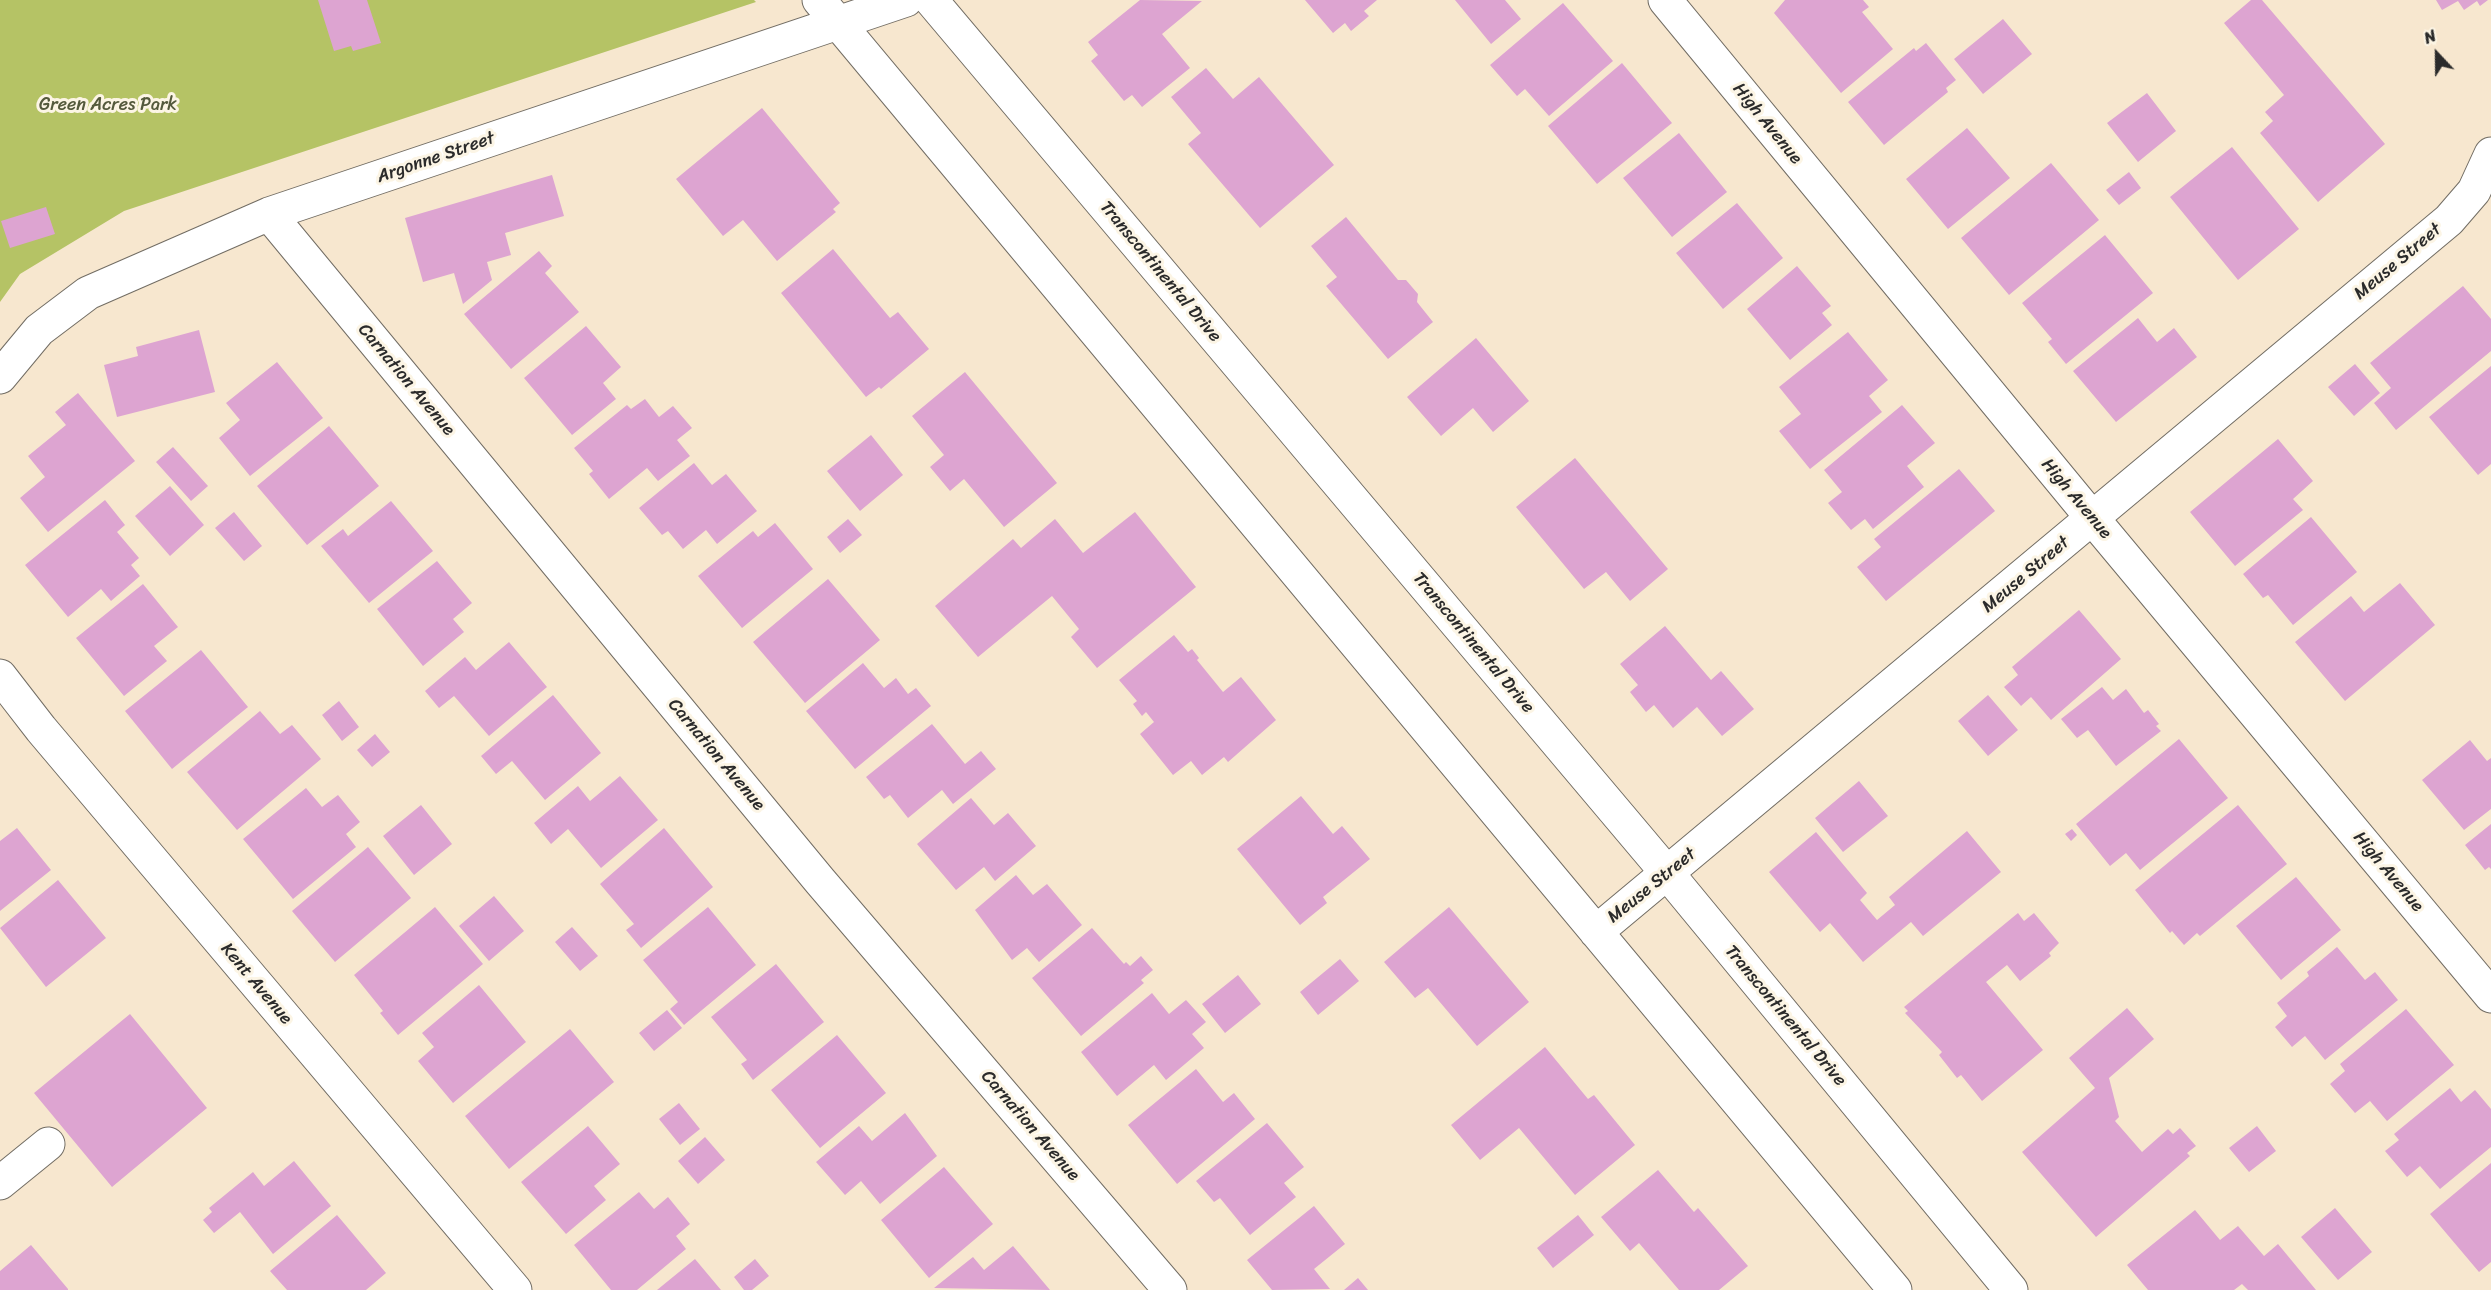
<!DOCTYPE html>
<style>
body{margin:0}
#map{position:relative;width:2491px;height:1290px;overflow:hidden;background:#f7e7cf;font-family:Sriracha,sans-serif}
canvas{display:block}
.north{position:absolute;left:2407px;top:24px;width:60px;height:60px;-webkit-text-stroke:4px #fcf5e5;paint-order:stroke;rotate:338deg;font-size:16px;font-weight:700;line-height:24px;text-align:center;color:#2b2b2b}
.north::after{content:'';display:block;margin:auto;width:21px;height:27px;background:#2b2b2b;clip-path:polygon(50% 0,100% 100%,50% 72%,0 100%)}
</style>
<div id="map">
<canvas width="2491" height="1290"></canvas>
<div class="north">N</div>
</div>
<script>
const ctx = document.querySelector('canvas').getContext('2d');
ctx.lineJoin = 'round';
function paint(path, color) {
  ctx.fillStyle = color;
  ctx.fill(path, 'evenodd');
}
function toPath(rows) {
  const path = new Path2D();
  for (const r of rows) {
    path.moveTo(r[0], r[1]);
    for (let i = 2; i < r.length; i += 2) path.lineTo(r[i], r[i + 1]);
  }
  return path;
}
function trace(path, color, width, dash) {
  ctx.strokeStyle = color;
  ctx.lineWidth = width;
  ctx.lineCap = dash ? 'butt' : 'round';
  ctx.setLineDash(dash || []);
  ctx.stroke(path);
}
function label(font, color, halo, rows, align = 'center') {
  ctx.font = font + ' Sriracha,sans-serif';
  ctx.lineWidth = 6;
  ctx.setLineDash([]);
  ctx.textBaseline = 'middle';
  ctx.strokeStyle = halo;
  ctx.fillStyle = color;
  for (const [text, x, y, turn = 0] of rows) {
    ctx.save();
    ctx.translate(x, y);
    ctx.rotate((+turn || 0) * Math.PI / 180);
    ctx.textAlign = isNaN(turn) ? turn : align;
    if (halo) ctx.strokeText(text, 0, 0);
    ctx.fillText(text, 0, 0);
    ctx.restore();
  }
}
const green = toPath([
 [0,0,754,0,756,2,124,211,20,274,0,302]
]);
const building = toPath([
 [318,0,367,0,381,43,353,51,351,46,334,51],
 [1140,0,1202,1,1162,34,1190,68,1142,107,1132,95,1124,101,1091,61,1098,55,1088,42],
 [1305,0,1377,0,1364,11,1369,16,1351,31,1345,23,1333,33],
 [1455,0,1505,0,1521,19,1491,44],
 [1785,0,1863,0,1869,7,1862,12,1893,49,1841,93,1774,13],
 [2251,0,2262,0,2385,144,2318,202,2260,133,2273,121,2265,112,2284,95,2224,23],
 [2436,0,2488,0,2480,6,2477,1,2464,10,2458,1,2442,10],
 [1563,3,1613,61,1549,116,1525,89,1517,96,1490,65],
 [2003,19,2032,54,1983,94,1954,59],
 [1926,43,1956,80,1946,88,1948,92,1884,145,1848,102,1914,48,1916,51],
 [1622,63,1672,123,1597,184,1548,126],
 [1206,68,1233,99,1259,77,1334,165,1260,228,1188,144,1201,133,1171,97],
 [2147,93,2176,131,2138,162,2107,123],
 [762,108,840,203,833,209,836,212,777,261,743,220,723,236,676,179],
 [1967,128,2010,178,1948,229,1906,179],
 [1679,133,1727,192,1672,237,1623,178],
 [2232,147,2299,229,2238,280,2170,197],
 [2051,163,2099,220,2009,295,1961,238],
 [2129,172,2141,188,2119,205,2106,190],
 [552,175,564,216,505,233,511,255,487,262,492,280,463,304,454,273,423,282,405,218],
 [1737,203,1783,258,1723,309,1676,253],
 [46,207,55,234,10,248,1,221],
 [1346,217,1398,280,1406,280,1418,294,1417,302,1433,322,1388,359,1326,286,1337,277,1311,246],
 [2105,235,2153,293,2066,364,2048,342,2052,339,2022,303],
 [833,249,890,318,898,312,929,349,881,389,879,387,866,397,781,293],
 [539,251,552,266,545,273,579,312,511,369,464,314],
 [1797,266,1831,306,1822,313,1832,325,1790,360,1747,309],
 [2463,286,2491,319,2491,351,2396,430,2374,403,2391,388,2370,363],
 [2138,318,2157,342,2174,328,2197,357,2116,422,2073,371],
 [586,326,621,367,603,383,616,399,572,435,524,378],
 [199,330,215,392,117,417,104,365,138,356,136,347],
 [1848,332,1888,380,1869,396,1882,412,1810,469,1779,431,1801,414,1779,387],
 [1476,338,1529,401,1493,432,1473,408,1441,436,1407,397],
 [277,362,323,418,250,476,219,438,240,420,226,403],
 [2355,364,2380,393,2354,416,2328,387],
 [2491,366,2491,464,2478,475,2429,417],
 [965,372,1057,483,1004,527,964,479,950,491,930,467,944,455,912,416],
 [78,393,135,461,48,532,20,498,45,477,28,456,66,425,55,412],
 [645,399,659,417,673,406,692,428,677,440,690,456,658,481,647,468,609,499,589,474,593,471,574,448,627,405,631,409],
 [1902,405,1935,443,1907,466,1924,487,1873,529,1865,519,1851,530,1828,503,1842,492,1824,470],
 [329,426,379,486,307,545,257,486],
 [871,435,903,475,860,511,827,471],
 [2278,439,2313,481,2293,499,2303,510,2235,566,2190,512],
 [173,447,208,486,191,501,156,462],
 [1575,458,1668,569,1630,601,1606,572,1584,589,1516,507],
 [694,463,712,485,726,474,757,511,717,544,706,530,683,549,668,531,662,535,639,508],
 [1959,469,1995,511,1886,601,1857,567,1881,547,1874,539],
 [170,486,204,525,170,556,135,516],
 [105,500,125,525,117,532,139,558,131,565,140,576,111,601,101,589,68,617,25,565],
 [391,501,433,551,369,603,321,546,343,529,348,536],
 [234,512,262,546,244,561,215,528],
 [1135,512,1196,587,1097,668,1071,637,1079,629,1052,596,978,657,935,606,1013,539,1021,548,1055,519,1083,553],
 [2311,517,2357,572,2293,625,2268,595,2263,598,2243,574],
 [848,519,862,535,840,553,827,537],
 [775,523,813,569,742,628,698,576,753,531,758,537],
 [437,561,472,603,453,619,464,632,423,666,377,609],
 [828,579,880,640,805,703,753,642],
 [2400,583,2435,625,2345,701,2295,642,2351,596,2364,612],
 [143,584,178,627,154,646,167,661,124,696,76,638],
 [2079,610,2121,659,2051,720,2031,697,2021,706,2004,687,2018,675,2012,667],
 [1665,626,1711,680,1721,671,1754,709,1722,736,1697,707,1673,728,1654,705,1646,712,1630,692,1638,685,1620,664],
 [1174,635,1188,652,1192,649,1199,658,1197,660,1223,692,1241,677,1276,720,1228,762,1224,757,1202,775,1191,761,1173,775,1140,734,1154,722,1146,712,1142,716,1133,704,1137,701,1119,680],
 [509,642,547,687,489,736,454,696,439,708,425,691,465,657,476,670],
 [201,650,248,707,172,769,125,711],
 [863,663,884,688,896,678,908,694,916,688,931,706,855,769,806,711],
 [2102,687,2113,700,2126,689,2144,713,2148,710,2159,724,2156,726,2161,731,2116,766,2088,730,2077,738,2061,719],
 [553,695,601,753,545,800,512,761,496,774,481,756],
 [1988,695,2018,730,1988,756,1958,721],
 [339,701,359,727,342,741,322,715],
 [260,711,280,734,292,725,321,759,237,830,187,772],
 [932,724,965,764,981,751,996,769,953,804,942,790,908,818,890,795,884,799,866,777],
 [375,734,390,752,372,767,357,750],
 [2179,739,2228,798,2140,870,2126,853,2110,866,2076,824],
 [2470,740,2487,761,2491,758,2491,809,2464,830,2422,780],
 [620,776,658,820,601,868,568,829,551,844,534,823,578,786,590,801],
 [1859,781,1888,816,1843,852,1815,818],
 [306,788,322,807,338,795,360,822,346,834,356,847,293,899,243,839],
 [1301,796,1333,834,1342,826,1370,859,1323,897,1327,903,1300,925,1237,849],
 [971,798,994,825,1008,813,1036,846,995,881,984,867,956,890,917,844],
 [421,805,452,844,414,875,383,836],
 [2238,805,2287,864,2200,936,2197,933,2184,945,2172,931,2170,933,2135,890],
 [2491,824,2491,869,2489,867,2485,870,2465,845],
 [17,828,51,870,0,911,0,841],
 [664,828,713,887,641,948,626,930,634,924,600,884],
 [2072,829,2077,835,2071,841,2065,834],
 [1967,831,2001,872,1923,936,1911,922,1863,962,1830,923,1820,932,1769,872,1816,832,1867,893,1860,900,1877,920,1895,905,1889,897],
 [368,847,411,898,335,962,292,911],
 [1016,875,1033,895,1047,884,1082,925,1039,962,1027,948,1012,960,975,910],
 [2296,877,2341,930,2281,980,2236,926],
 [58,880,106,938,46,987,0,928],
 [494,896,524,931,489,961,459,926],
 [435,907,483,964,398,1035,380,1013,383,1011,354,975],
 [708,907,756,965,684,1025,670,1009,678,1002,643,960],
 [1449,907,1529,1002,1477,1046,1428,988,1415,998,1384,962],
 [2018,913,2024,921,2034,913,2059,943,2049,953,2051,956,2020,981,2007,965,1986,982,2043,1050,1982,1101,1961,1075,1957,1078,1939,1055,1942,1052,1905,1013,1908,1011,1904,1007],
 [572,927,598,956,580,971,555,942],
 [1092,928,1124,964,1126,962,1130,966,1141,956,1153,970,1141,980,1144,983,1081,1036,1032,978],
 [2337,947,2365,980,2375,972,2398,1000,2325,1060,2305,1036,2292,1047,2275,1027,2287,1016,2277,1003,2309,976,2307,972],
 [1340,959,1359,981,1318,1015,1300,992],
 [776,964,824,1022,753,1080,741,1064,747,1060,711,1017],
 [1238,975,1261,1004,1225,1033,1202,1004],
 [479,985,526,1042,453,1103,418,1061,434,1047,422,1033],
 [1152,993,1169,1014,1186,1000,1206,1022,1192,1034,1204,1048,1166,1080,1154,1065,1117,1096,1081,1052],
 [2127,1008,2154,1039,2109,1078,2119,1117,2115,1121,2142,1152,2168,1129,2173,1134,2180,1128,2196,1146,2187,1153,2190,1156,2096,1237,2022,1152,2095,1088,2069,1058],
 [2406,1009,2454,1065,2387,1121,2370,1101,2355,1113,2330,1084,2345,1071,2340,1064],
 [667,1010,682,1028,654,1051,639,1033],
 [130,1014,207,1108,112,1187,34,1093],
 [570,1029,614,1082,509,1169,465,1116],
 [837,1035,886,1093,820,1148,771,1090],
 [1545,1047,1588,1099,1594,1095,1635,1145,1575,1195,1519,1128,1480,1160,1451,1125],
 [1196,1069,1223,1102,1234,1093,1255,1119,1177,1184,1128,1125],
 [2450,1088,2461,1102,2475,1090,2491,1109,2491,1147,2440,1189,2420,1166,2407,1177,2385,1151,2399,1140,2394,1134],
 [679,1103,700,1129,680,1145,659,1119],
 [905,1113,937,1156,880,1204,861,1181,845,1195,816,1162,859,1126,872,1141],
 [1267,1123,1304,1167,1284,1183,1296,1197,1250,1235,1220,1198,1214,1202,1196,1181],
 [588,1126,620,1164,594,1186,606,1200,566,1234,521,1182],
 [2257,1126,2276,1151,2249,1172,2229,1148],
 [705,1137,725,1160,698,1184,678,1161],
 [294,1161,331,1206,273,1254,240,1212,214,1233,203,1220,212,1212,209,1208,253,1172,264,1186],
 [2491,1163,2491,1262,2479,1272,2430,1214],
 [944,1167,993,1224,929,1278,881,1220],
 [1658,1170,1694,1212,1698,1208,1748,1266,1719,1290,1679,1290,1639,1243,1630,1251,1601,1217],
 [639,1192,654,1209,668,1197,690,1224,676,1236,686,1249,637,1290,611,1290,574,1245],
 [1314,1206,1345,1244,1314,1269,1330,1289,1272,1290,1247,1260],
 [2335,1208,2372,1252,2338,1280,2301,1237],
 [2195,1210,2220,1240,2238,1226,2264,1256,2278,1244,2316,1290,2248,1290,2242,1284,2234,1290,2148,1290,2127,1265],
 [337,1215,386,1273,366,1290,287,1290,270,1271],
 [1578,1215,1594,1235,1553,1268,1537,1248],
 [31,1245,68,1289,68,1290,0,1290,0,1271],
 [1013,1246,1050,1290,934,1288,973,1257,984,1270],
 [695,1259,721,1290,657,1290],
 [755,1259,769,1276,752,1290,744,1290,734,1277],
 [1358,1278,1368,1290,1344,1290]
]);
const minor = toPath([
 [819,0,1895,1290],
 [931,0,1668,874,2011,1290],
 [1665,0,2093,519,2491,996],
 [269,214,820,881,1170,1290],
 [0,377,39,330,88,293,269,214,906,0],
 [0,676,41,729,515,1290],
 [1596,932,2449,220,2474,191,2491,154],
 [0,1183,48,1144]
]);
const parkNames = [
 ["Green Acres Park",108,105]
];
const streetNames = [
 ["High Avenue",1767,124,51],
 ["Argonne Street",436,158,-19],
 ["Meuse Street",2398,262,-40],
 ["Transcontinental Drive",1160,272,50],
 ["Carnation Avenue",406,380,50],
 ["High Avenue",2076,499,50],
 ["Meuse Street",2026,575,-40],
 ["Transcontinental Drive",1473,643,50],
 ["Carnation Avenue",716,755,50],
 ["High Avenue",2388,872,50],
 ["Meuse Street",1652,886,-39],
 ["Kent Avenue",256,984,50],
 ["Transcontinental Drive",1785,1016,50],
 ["Carnation Avenue",1030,1126,49]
];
paint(green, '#b5c365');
paint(building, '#dda4d1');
trace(minor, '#726d64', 35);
trace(minor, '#fff', 33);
label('18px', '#54593c', '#fcf5e5', parkNames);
label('18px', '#2b2b2b', '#fcf5e5', streetNames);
</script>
